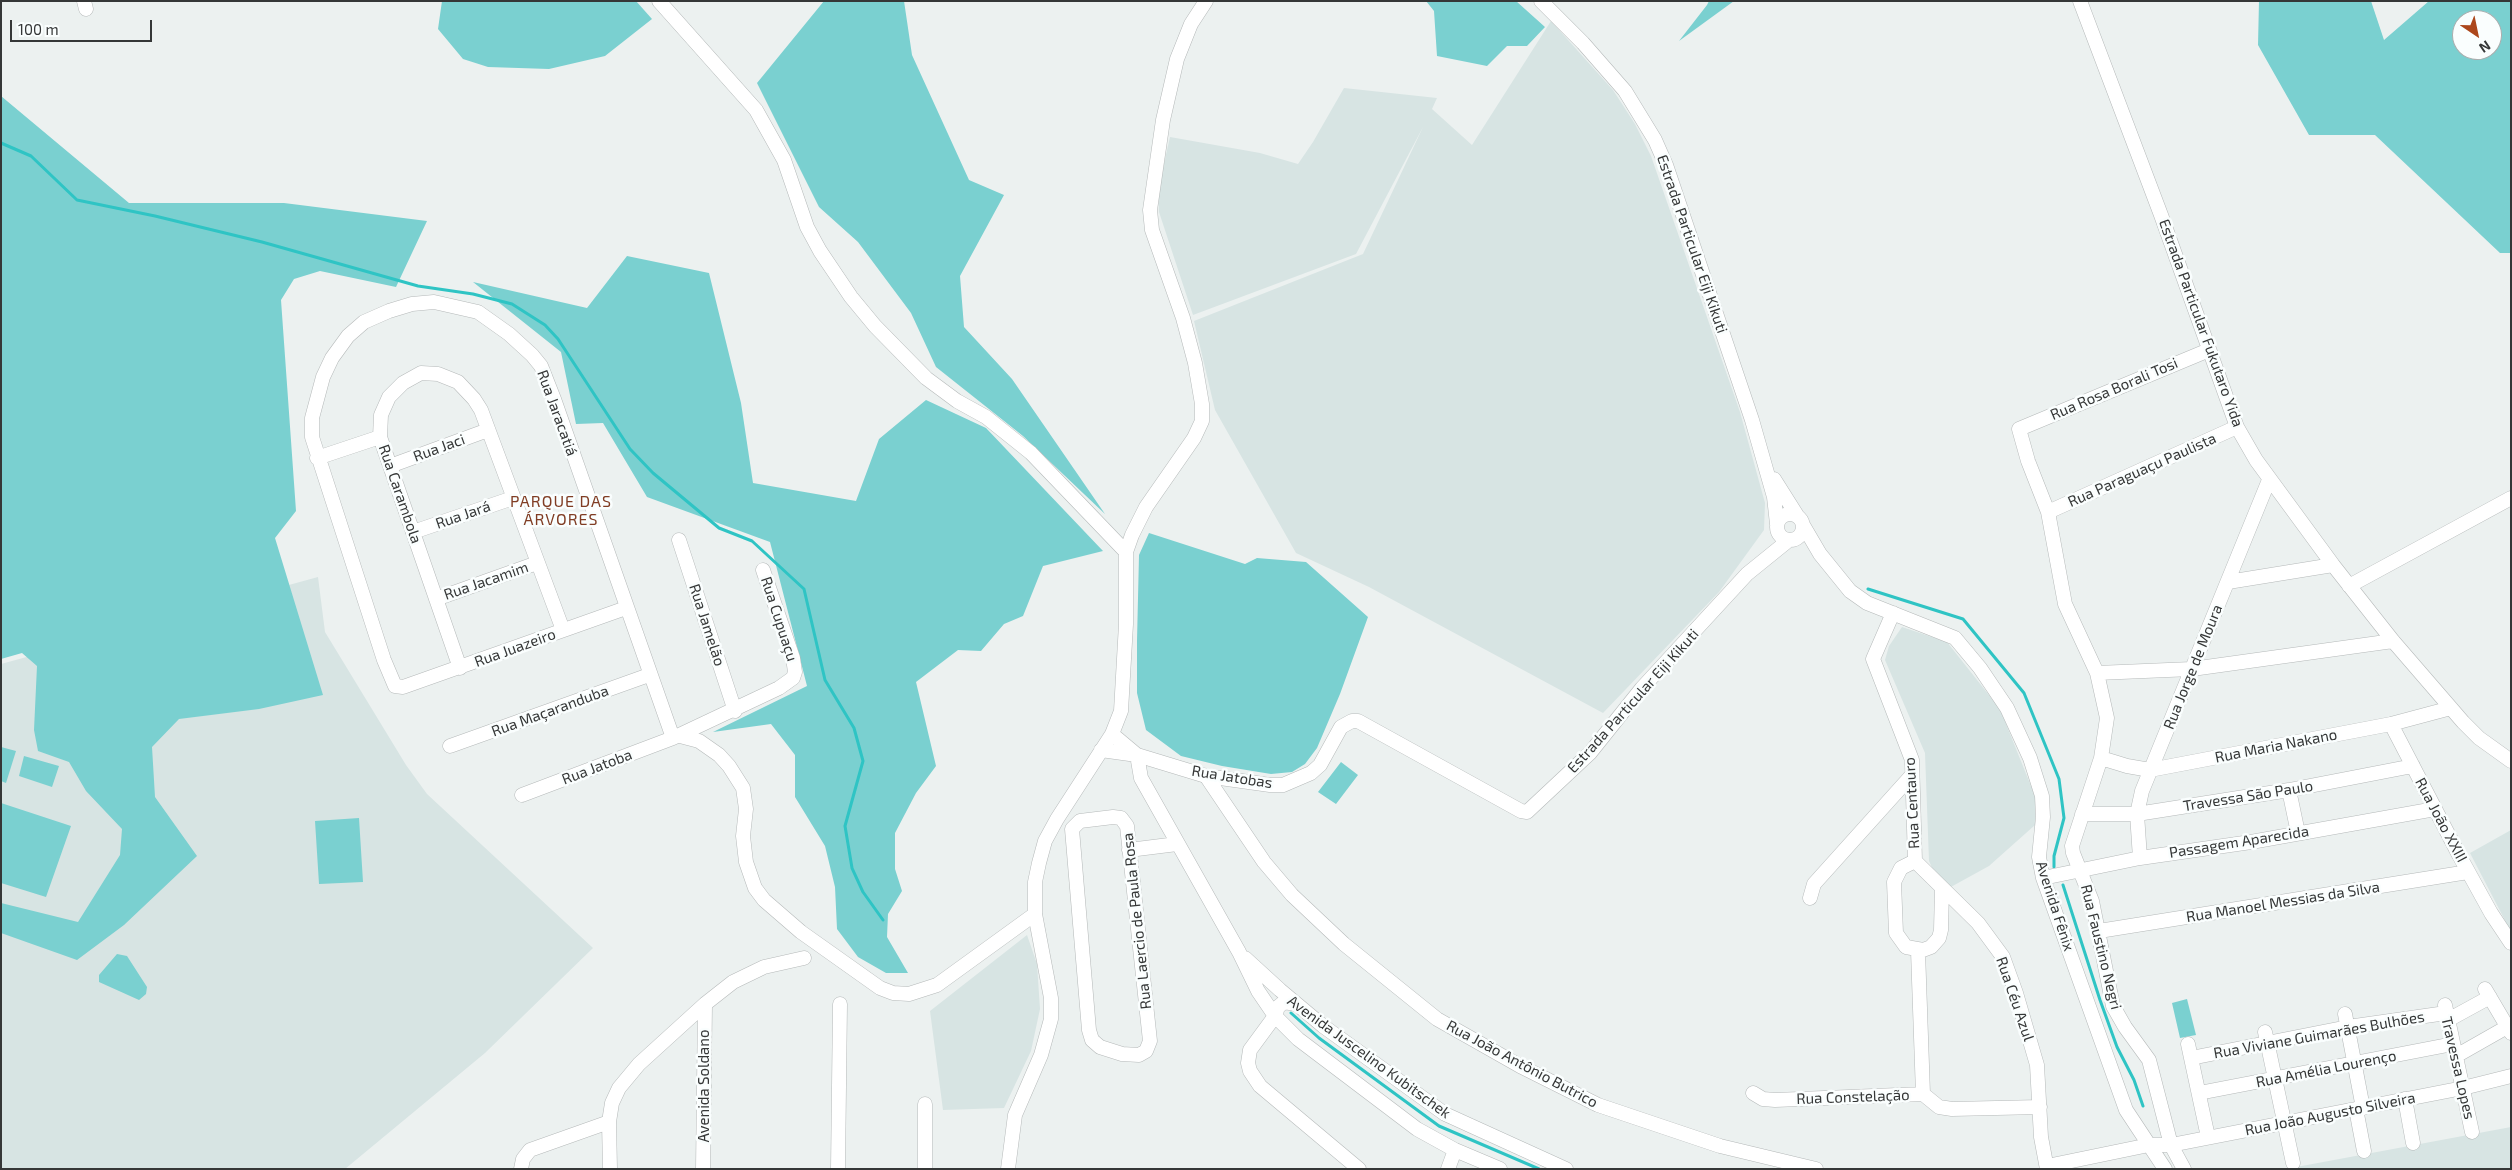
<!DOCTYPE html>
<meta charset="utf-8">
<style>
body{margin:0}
#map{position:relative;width:2512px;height:1170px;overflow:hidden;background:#ecf1f0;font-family:"Exo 2",sans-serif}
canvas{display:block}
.frame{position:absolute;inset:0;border:2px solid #353737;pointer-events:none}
.north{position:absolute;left:2452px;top:10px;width:50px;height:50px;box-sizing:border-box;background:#fafefe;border:1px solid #abaeae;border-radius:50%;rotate:146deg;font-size:14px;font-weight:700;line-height:20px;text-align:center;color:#353737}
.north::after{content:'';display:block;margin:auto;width:18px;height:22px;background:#ac471c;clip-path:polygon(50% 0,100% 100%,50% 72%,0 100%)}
.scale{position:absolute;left:10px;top:20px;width:142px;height:22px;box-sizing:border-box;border:2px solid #353737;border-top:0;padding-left:6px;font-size:15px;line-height:18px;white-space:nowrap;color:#353737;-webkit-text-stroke:4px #fafefe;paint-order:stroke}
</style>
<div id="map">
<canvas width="2512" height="1170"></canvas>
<div class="frame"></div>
<div class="north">N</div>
<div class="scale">100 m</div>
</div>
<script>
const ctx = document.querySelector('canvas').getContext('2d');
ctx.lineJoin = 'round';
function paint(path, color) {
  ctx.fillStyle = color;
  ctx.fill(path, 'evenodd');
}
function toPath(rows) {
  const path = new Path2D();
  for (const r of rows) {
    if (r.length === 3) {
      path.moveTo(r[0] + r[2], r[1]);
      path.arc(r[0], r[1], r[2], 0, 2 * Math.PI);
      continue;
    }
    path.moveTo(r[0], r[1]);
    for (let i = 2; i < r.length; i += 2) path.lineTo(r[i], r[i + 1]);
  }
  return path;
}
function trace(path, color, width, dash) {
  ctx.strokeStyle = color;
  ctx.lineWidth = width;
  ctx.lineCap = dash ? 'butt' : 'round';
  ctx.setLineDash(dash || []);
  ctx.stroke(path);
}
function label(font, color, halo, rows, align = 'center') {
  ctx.font = font + ' "Exo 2",sans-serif';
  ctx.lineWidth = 5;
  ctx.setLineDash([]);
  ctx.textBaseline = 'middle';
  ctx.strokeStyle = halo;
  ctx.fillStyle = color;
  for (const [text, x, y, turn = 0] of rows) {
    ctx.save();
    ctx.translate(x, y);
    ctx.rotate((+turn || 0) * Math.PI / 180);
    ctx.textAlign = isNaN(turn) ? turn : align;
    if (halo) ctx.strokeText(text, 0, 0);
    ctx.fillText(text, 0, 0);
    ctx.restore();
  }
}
const built = toPath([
 [1551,21,1613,90,1635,124,1651,156,1740,412,1765,503,1764,530,1719,592,1603,713,1369,587,1296,553,1215,410,1194,321,1363,254,1423,127,1356,254,1193,315,1159,212,1158,190,1170,137,1260,153,1298,164,1313,142,1344,88,1437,98,1432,109,1472,145],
 [318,577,325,632,406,765,427,794,593,948,485,1053,345,1169,1,1169,1,664],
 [1902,627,1947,642,2000,709,2035,796,2035,825,1989,866,1949,888,1934,872,1929,861,1925,753,1885,660,1889,646],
 [2511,830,2511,932,2470,853],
 [1027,935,1037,964,1040,1009,1031,1051,1004,1108,943,1110,930,1011],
 [2511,1127,2511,1169,2291,1168]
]);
const green = toPath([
 [442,1,636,1,652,19,605,56,549,69,488,67,463,59,438,29],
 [824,1,904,1,912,55,969,180,1004,195,960,276,964,327,1012,379,1105,514,1023,436,936,367,911,313,858,242,819,207,757,83],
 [1426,1,1516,1,1545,27,1527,46,1507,46,1487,66,1437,56,1434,11],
 [1709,1,1734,1,1679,41,1707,5],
 [2259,1,2371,1,2384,40,2429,1,2511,1,2511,253,2500,253,2375,135,2309,135,2258,45],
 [2462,20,2492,20,2492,50,2462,50],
 [1,96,129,203,284,203,427,221,396,287,320,271,294,279,281,300,296,511,275,538,323,695,259,709,179,719,152,747,155,797,197,856,124,925,77,960,1,933,1,903,78,922,120,855,122,829,86,791,69,762,38,751,34,730,37,666,22,653,1,659],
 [627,256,709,273,741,403,753,483,856,501,879,439,926,400,986,428,1103,551,1043,566,1023,616,1004,624,981,651,958,650,916,682,936,766,916,793,895,833,895,869,902,891,888,914,887,937,908,973,886,973,858,957,837,929,835,887,825,846,795,797,795,755,771,724,713,732,807,686,770,542,647,497,603,423,576,424,561,352,473,282,587,308],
 [1149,533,1245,564,1257,558,1306,562,1368,617,1340,694,1317,748,1305,764,1292,772,1271,774,1222,766,1181,756,1146,730,1137,693,1137,641,1139,555],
 [1,747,16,751,6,783,1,781],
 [24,756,59,766,52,787,19,776],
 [1341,762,1358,775,1336,804,1318,792],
 [1,803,71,826,46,897,1,883],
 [359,818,363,882,319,884,315,821],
 [117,954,127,956,147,987,146,994,139,1000,99,982,99,975],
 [2187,999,2196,1035,2180,1038,2172,1003]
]);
const stream = toPath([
 [1,143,31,156,77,200,155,216,262,242,418,286,473,294,512,304,545,325,558,339,630,449,653,473,719,528,752,541,804,589,825,680,854,728,863,761,845,826,852,868,863,892,883,920],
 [1868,589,1963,619,2024,693,2059,779,2064,818,2054,856,2054,867],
 [2063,885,2100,1000,2117,1047,2134,1080,2143,1106],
 [1291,1013,1319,1038,1439,1126,1539,1169]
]);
const minor = toPath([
 [84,1,86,9],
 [659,1,756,110,784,160,807,227,820,251,851,297,875,326,926,378,957,401,986,417,1031,453,1126,552],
 [1541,1,1583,43,1625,91,1655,140,1666,165,1752,420,1774,497,1777,524],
 [2080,1,2161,215,2237,427,2256,460,2333,565,2393,641,2463,722,2479,738,2511,761],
 [317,458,380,437],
 [390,466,488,430],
 [1774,479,1798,517],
 [2048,512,2237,427],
 [1790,527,13],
 [1803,525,1820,554,1850,591,1867,603,1955,638,1980,668,2007,708,2030,758,2042,796,2043,817,2039,857,2043,878,2126,1110,2165,1169],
 [413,532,513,498],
 [679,540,735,711],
 [2228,582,2333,565],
 [2349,586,2511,498],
 [436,599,537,563],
 [626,608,403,687,395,686,384,660,312,437,312,418,323,377,332,358,348,336,364,322,389,311,412,304,434,302,478,312,509,334,532,355,541,366,554,399,673,738],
 [1893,613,1873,659,1912,760,1915,861],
 [460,668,380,437,381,415,389,397,403,383,421,373,438,374,458,382,474,399,481,410,563,630],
 [2097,673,2192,669,2393,641],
 [2391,724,2459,855,2491,913,2511,943],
 [1112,734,1137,755],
 [680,736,699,741,719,755,729,766,743,788,746,809,743,836,746,862,755,888,764,900,801,932,880,988,893,993,909,994,937,985,1035,914],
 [450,746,649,675],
 [1101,750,1137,755,1206,776,1270,785,1283,785,1311,773,1320,765,1341,727,1352,721,1358,721,1521,811,1527,812,1590,753,1642,688,1747,574,1789,540],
 [1137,755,1141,778,1239,952,1258,991,1275,1016,1298,1039,1417,1129,1455,1150,1500,1169],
 [2101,758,2127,766,2150,770,2391,724,2451,708],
 [1206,776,1264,862,1292,895,1344,944,1437,1019,1520,1066,1598,1105,1720,1146,1816,1169],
 [2289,790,2298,833],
 [522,795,673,738,779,688,793,678,795,672,793,658,763,570],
 [2082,814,2137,814,2289,790,2413,766],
 [1113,817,1121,818,1127,826,1150,1041,1146,1051,1139,1055,1122,1054,1100,1047,1092,1040,1089,1030,1072,829,1080,821,1113,817],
 [1129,850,1177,844],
 [2140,858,2137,814,2142,791,2269,480],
 [1915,861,1978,923,2003,957,2016,993,2037,1065,2041,1137,2047,1169],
 [1915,861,1901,868,1894,882,1896,933,1906,947,1923,950,1931,947,1939,938,1941,930,1942,890],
 [2043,878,2140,858,2251,842,2435,809],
 [1810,898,1814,884,1912,775],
 [2099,931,2468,872],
 [1918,951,1923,1094],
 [1245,958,1280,990,1323,1026,1445,1114,1566,1169],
 [2485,989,2511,1033],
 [1296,1004,1284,1002,1278,1007,1275,1016,1250,1050,1248,1063,1250,1071,1260,1086,1359,1169],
 [2445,1005,2472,1132],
 [2345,1014,2363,1108],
 [2448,1020,2490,997],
 [2265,1032,2293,1163],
 [2188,1044,2208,1137],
 [2456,1056,2507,1027],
 [2191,1058,2348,1027,2446,1013],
 [1753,1093,1763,1099,1775,1100,1923,1094,1939,1107,1952,1109,2040,1107],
 [2199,1093,2453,1044],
 [2405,1099,2413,1143],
 [2356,1109,2364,1151],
 [2047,1166,2149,1145,2171,1145,2463,1088,2511,1076],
 [521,1169,523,1159,530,1150,609,1122],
 [610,1169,609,1122,612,1103,619,1088,639,1064,705,1004,733,982,764,967,804,958],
 [703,1169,705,1004],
 [838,1169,840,1004],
 [925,1169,925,1104],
 [1008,1169,1015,1115,1041,1055,1051,1019,1051,998,1035,914,1035,882,1039,863,1045,841,1057,819,1112,734,1121,711,1126,624,1126,552,1132,535,1146,507,1194,438,1202,421,1202,404,1195,363,1183,318,1152,230,1150,210,1163,120,1177,59,1191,24,1206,1],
 [1448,1169,1455,1150],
 [2184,1169,2171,1145,2149,1060,2125,1027,2113,1006,2092,901,2073,853,2072,846,2101,758,2107,718,2097,673,2065,604,2048,512,2028,461,2019,429,2209,350]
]);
const streetNames = [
 ["Estrada Particular Eiji Kikuti",1692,244,71],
 ["Estrada Particular Fukutaro Yida",2201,323,70],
 ["Rua Rosa Borali Tosi",2114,389,-23],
 ["Rua Jaracatiá",557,413,70],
 ["Rua Jaci",439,448,-20],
 ["Rua Paraguaçu Paulista",2142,470,-24],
 ["Rua Carambola",400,494,71],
 ["Rua Jará",463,515,-19],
 ["Rua Jacamim",486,581,-19],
 ["Rua Cupuaçu",779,619,72],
 ["Rua Jamelão",707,625,72],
 ["Rua Juazeiro",515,648,-20],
 ["Rua Jorge de Moura",2193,667,-68],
 ["Estrada Particular Eiji Kikuti",1633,701,-48],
 ["Rua Maçaranduba",550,711,-20],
 ["Rua Maria Nakano",2276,746,-11],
 ["Rua Jatoba",597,767,-21],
 ["Rua Jatobas",1232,777,9],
 ["Travessa São Paulo",2248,796,-9],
 ["Rua Centauro",1912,803,-93],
 ["Rua João XXIII",2441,820,62],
 ["Passagem Aparecida",2239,842,-9],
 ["Rua Manoel Messias da Silva",2283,902,-9],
 ["Avenida Fênix",2055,906,72],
 ["Rua Laercio de Paula Rosa",1137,921,-96],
 ["Rua Faustino Negri",2101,947,76],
 ["Rua Céu Azul",2015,999,71],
 ["Rua Viviane Guimarães Bulhões",2319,1035,-10],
 ["Avenida Juscelino Kubitschek",1369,1057,36],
 ["Rua João Antônio Butrico",1522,1064,28],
 ["Travessa Lopes",2458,1068,77],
 ["Rua Amélia Lourenço",2326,1069,-11],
 ["Avenida Soldano",704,1086,-90],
 ["Rua Constelação",1853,1097,-2],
 ["Rua João Augusto Silveira",2330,1114,-11]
];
const neighbourhoodNames = [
 ["PARQUE DAS",561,502],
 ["ÁRVORES",561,520]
];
paint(built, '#d7e4e3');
paint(green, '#7ad0d0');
trace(stream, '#2fc4c4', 3);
trace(minor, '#b5b9b9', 15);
trace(minor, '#fff', 14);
label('15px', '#353737', '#fafefe', streetNames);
ctx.letterSpacing = '1px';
label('16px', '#803d24', '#fafefe', neighbourhoodNames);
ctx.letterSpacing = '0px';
</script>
